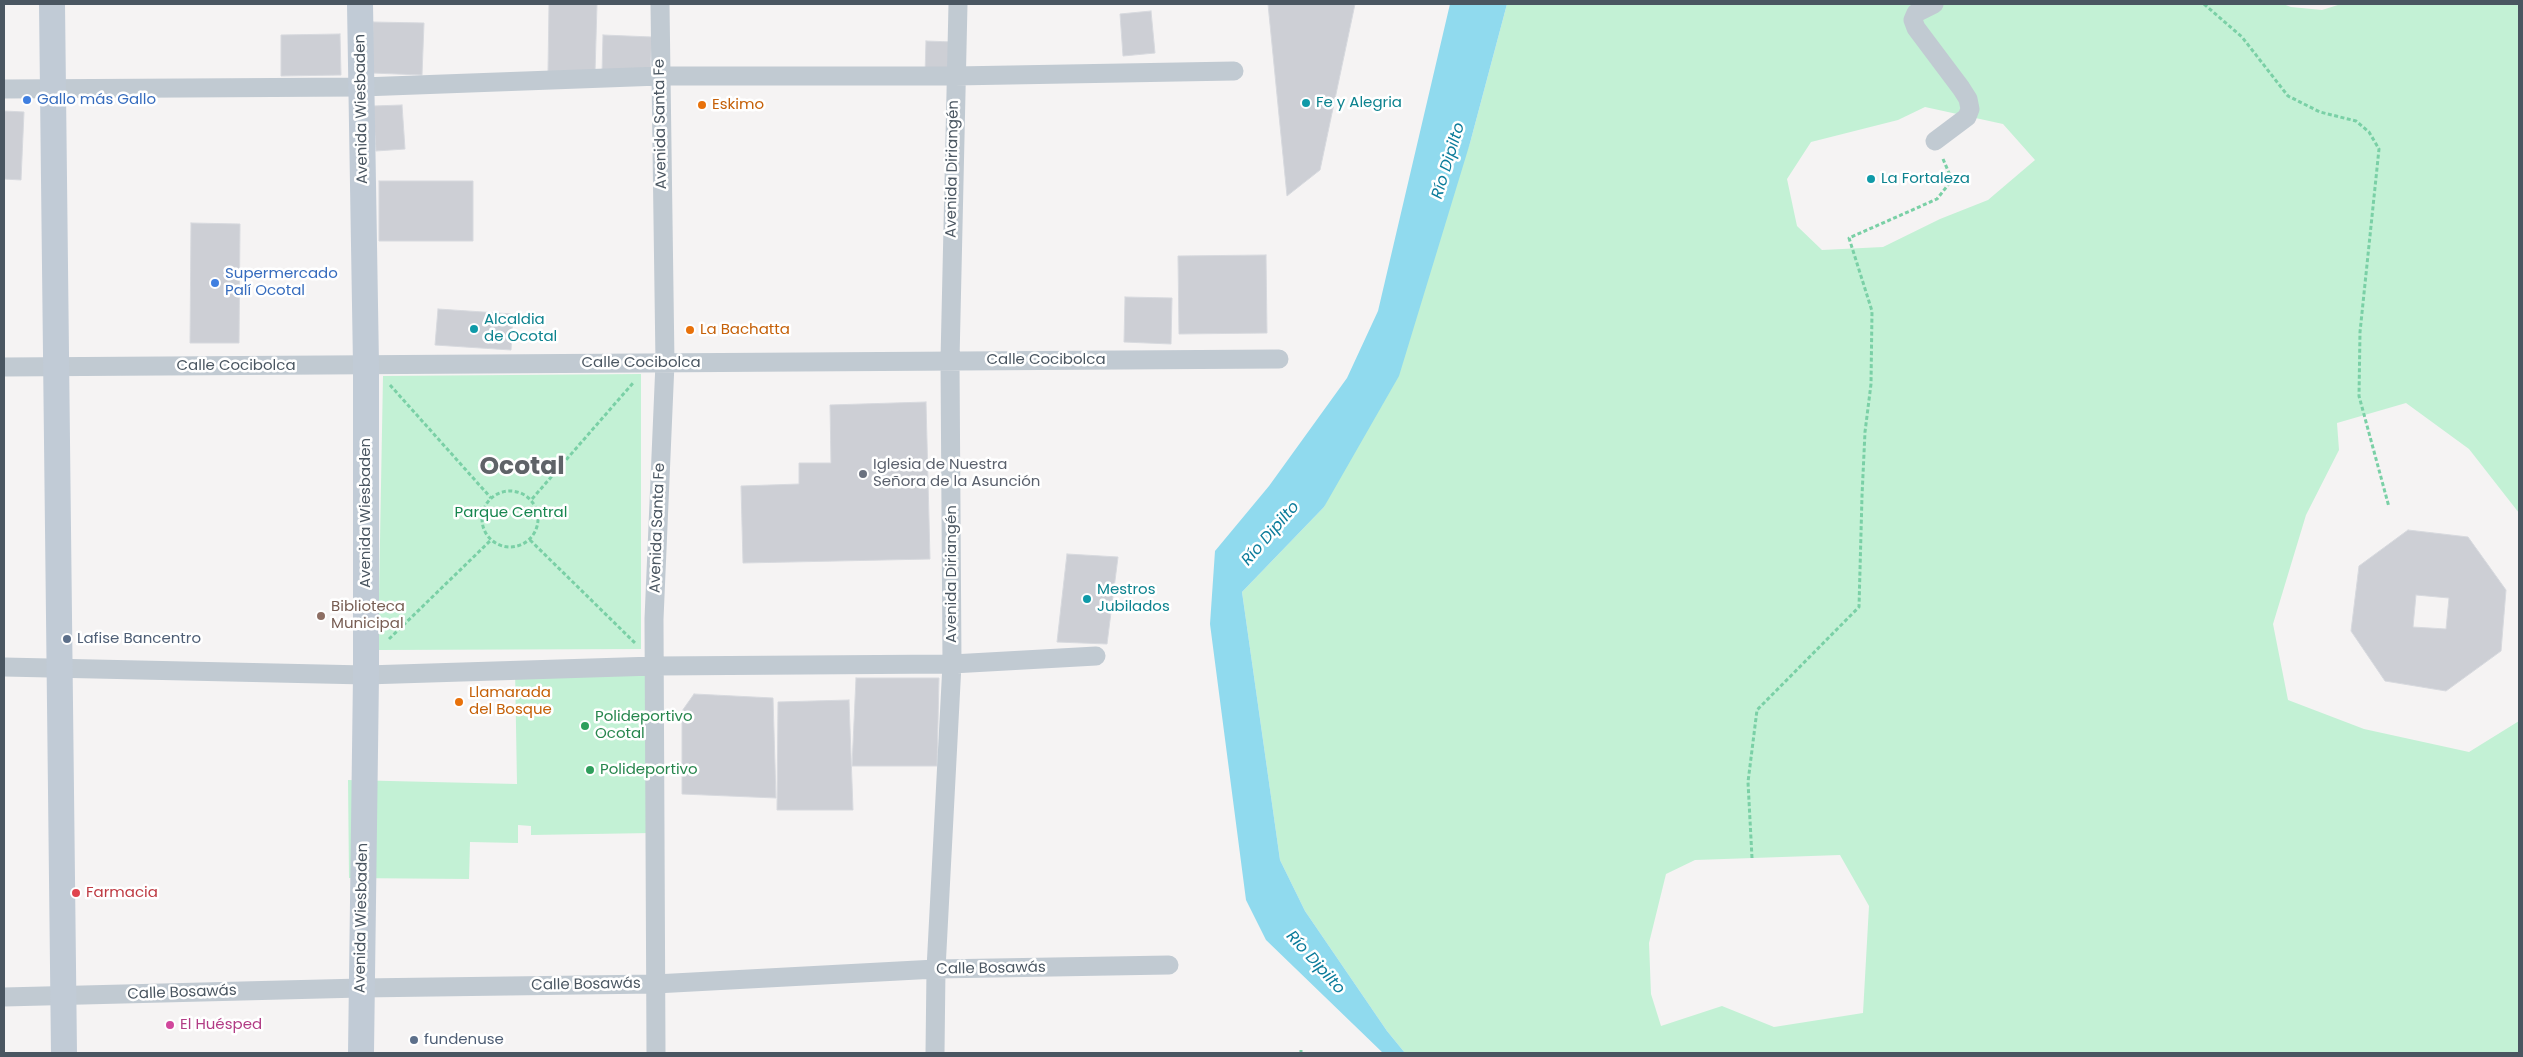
<!DOCTYPE html>
<meta charset="utf-8">
<style>
body{margin:0}
#map{position:relative;width:2523px;height:1057px;overflow:hidden;background:#f5f3f3;font-family:Poppins,sans-serif}
canvas{display:block}
.frame{position:absolute;inset:0;border:5px solid #4a5661;pointer-events:none}
</style>
<div id="map">
<canvas width="2523" height="1057"></canvas>
<div class="frame"></div>
</div>
<script>
const ctx = document.querySelector('canvas').getContext('2d');
ctx.lineJoin = 'round';
function paint(path, color) {
  ctx.fillStyle = color;
  ctx.fill(path, 'evenodd');
}
function toPath(rows) {
  const path = new Path2D();
  for (const r of rows) {
    if (r.length === 3) {
      path.moveTo(r[0] + r[2], r[1]);
      path.arc(r[0], r[1], r[2], 0, 2 * Math.PI);
      continue;
    }
    path.moveTo(r[0], r[1]);
    for (let i = 2; i < r.length; i += 2) path.lineTo(r[i], r[i + 1]);
  }
  return path;
}
function trace(path, color, width, dash) {
  ctx.strokeStyle = color;
  ctx.lineWidth = width;
  ctx.lineCap = dash ? 'butt' : 'round';
  ctx.setLineDash(dash || []);
  ctx.stroke(path);
}
function label(font, color, halo, rows, align = 'center') {
  ctx.font = font + ' Poppins,sans-serif';
  ctx.lineWidth = 5;
  ctx.setLineDash([]);
  ctx.textBaseline = 'middle';
  ctx.strokeStyle = halo;
  ctx.fillStyle = color;
  for (const [text, x, y, turn = 0] of rows) {
    ctx.save();
    ctx.translate(x, y);
    ctx.rotate((+turn || 0) * Math.PI / 180);
    ctx.textAlign = isNaN(turn) ? turn : align;
    if (halo) ctx.strokeText(text, 0, 0);
    ctx.fillText(text, 0, 0);
    ctx.restore();
  }
}
const green = toPath([
 [1507,4,2283,4,2291,7,2322,10,2341,4,2519,5,2519,513,2469,449,2406,403,2337,423,2339,450,2306,515,2273,624,2288,700,2364,729,2469,752,2519,721,2519,1053,1405,1053,1387,1031,1305,911,1280,860,1242,592,1324,507,1470,143],
 [1925,107,2003,124,2035,160,1988,200,1940,219,1883,247,1822,250,1797,226,1787,179,1811,142,1898,120],
 [1840,855,1869,906,1863,1013,1774,1027,1722,1006,1661,1026,1651,994,1649,943,1666,874,1695,860],
 [641,374,641,649,378,650,383,376],
 [655,666,652,833,531,835,531,826,518,825,518,843,470,842,469,879,349,878,348,780,517,784,515,668]
]);
const water = toPath([
 [1450,4,1507,4,1470,143,1399,376,1324,507,1242,592,1280,860,1305,911,1387,1031,1405,1053,1383,1053,1266,940,1246,900,1210,624,1215,551,1269,486,1347,378,1378,311]
]);
const building = toPath([
 [549,4,597,4,595,73,548,72,549,4],
 [1268,4,1355,4,1320,170,1287,196,1268,4],
 [1151,11,1155,53,1123,56,1120,14,1151,11],
 [373,22,424,23,422,75,372,73,373,22],
 [340,34,341,75,281,76,281,35,340,34],
 [603,35,652,37,650,76,602,74,603,35],
 [926,41,953,42,952,75,925,74,926,41],
 [402,105,405,149,376,151,373,106,402,105],
 [4,111,24,112,21,180,4,179,4,111],
 [379,181,473,181,473,241,379,241,379,181],
 [191,223,240,224,239,343,190,343,191,223],
 [1266,255,1267,333,1179,334,1178,256,1266,255],
 [1125,297,1172,298,1171,344,1124,342,1125,297],
 [438,309,513,314,511,350,435,345,438,309],
 [926,402,930,559,743,563,741,486,799,484,799,463,831,463,830,405,926,402],
 [2408,530,2468,537,2506,590,2501,651,2446,691,2385,681,2351,631,2359,566,2408,530],
 [2416,595,2449,598,2446,629,2413,627,2416,595],
 [1067,554,1118,557,1107,644,1057,642,1067,554],
 [856,678,939,678,937,766,852,766,856,678],
 [694,694,773,698,776,798,682,794,682,711,694,694],
 [849,700,853,810,777,810,778,702,849,700]
]);
const path = toPath([
 [2204,4,2242,37,2288,96,2320,112,2356,121,2369,132,2379,149,2360,332,2359,396,2389,507],
 [390,385,491,498],
 [510,519,28],
 [532,499,633,383],
 [530,540,635,643],
 [389,639,491,540],
 [1752,858,1748,782,1757,710,1859,607,1862,496,1865,432,1871,384,1872,311,1849,238,1937,199,1952,180,1943,159],
 [1301,1050,1301,1053]
]);
const street = toPath([
 [1934,4,1916,13,1913,20,1916,28,1961,88,1968,99,1970,109,1967,117,1935,141],
 [4,89,362,87,660,76,955,76,1234,71],
 [4,367,1279,359],
 [4,667,366,675,655,666,952,664,1096,656],
 [4,997,361,988,655,984,936,969,1169,965],
 [656,1053,654,619,665,363,660,4],
 [935,1053,936,969,952,664,950,360,958,4]
]);
const secondary = toPath([
 [52,4,64,1053],
 [360,4,366,365,366,675,361,1053]
]);
const markers = [
 [27,100,5,"#3f7fe0"],
 [1306,103,5,"#0f9aa8"],
 [702,105,5,"#e8710a"],
 [1871,179,5,"#0f9aa8"],
 [215,283,5,"#3f7fe0"],
 [474,329,5,"#0f9aa8"],
 [690,330,5,"#e8710a"],
 [863,474,5,"#6b7280"],
 [1087,599,5,"#0f9aa8"],
 [321,616,5,"#8d6e63"],
 [67,639,5,"#5c6f8a"],
 [459,702,5,"#e8710a"],
 [585,726,5,"#2e9e5b"],
 [590,770,5,"#2e9e5b"],
 [76,893,5,"#e0444e"],
 [170,1025,5,"#d1479c"],
 [414,1040,5,"#5c6f8a"]
];
const shopNames = [
 ["Gallo más Gallo",37,100],
 ["Supermercado",225,274],
 ["Palí Ocotal",225,291]
];
const cultureNames = [
 ["Fe y Alegria",1316,103],
 ["La Fortaleza",1881,179],
 ["Alcaldia",484,320],
 ["de Ocotal",484,337],
 ["Mestros",1097,590],
 ["Jubilados",1097,607]
];
const foodNames = [
 ["Eskimo",712,105],
 ["La Bachatta",700,330],
 ["Llamarada",469,693],
 ["del Bosque",469,710]
];
const streetNames = [
 ["Avenida Wiesbaden",362,109,-91],
 ["Avenida Santa Fe",661,124,-91],
 ["Avenida Diriangén",953,169,-89],
 ["Calle Cocibolca",1046,360],
 ["Calle Cocibolca",641,363],
 ["Calle Cocibolca",236,366],
 ["Avenida Wiesbaden",366,513,-90],
 ["Avenida Santa Fe",658,528,-88],
 ["Avenida Diriangén",952,574,-90],
 ["Avenida Wiesbaden",362,918,-89],
 ["Calle Bosawás",991,969,-1],
 ["Calle Bosawás",586,985,-1],
 ["Calle Bosawás",182,993,-2]
];
const worshipNames = [
 ["Iglesia de Nuestra",873,465],
 ["Señora de la Asunción",873,482]
];
const parkNames = [
 ["Parque Central",511,513]
];
const educationNames = [
 ["Biblioteca",331,607],
 ["Municipal",331,624]
];
const serviceNames = [
 ["Lafise Bancentro",77,639],
 ["fundenuse",424,1040]
];
const leisureNames = [
 ["Polideportivo",595,717],
 ["Ocotal",595,734],
 ["Polideportivo",600,770]
];
const healthNames = [
 ["Farmacia",86,893]
];
const hotelNames = [
 ["El Huésped",180,1025]
];
const waterNames = [
 ["Río Dipilto",1449,161,-73],
 ["Río Dipilto",1271,534,-49],
 ["Río Dipilto",1315,963,48]
];
const townNames = [
 ["Ocotal",522,468]
];
paint(green, '#c3f1d5');
paint(water, '#90daee');
paint(building, '#cdcfd5');
trace(building, '#d7d9de', 1);
trace(path, '#7ad0a6', 3, [4, 2.5]);
trace(street, '#c1cad2', 19);
trace(secondary, '#c1cbd6', 26);
for (const [x, y, r, color] of markers) {
  const dot = new Path2D();
  dot.arc(x, y, r, 0, 2 * Math.PI);
  ctx.fillStyle = color;
  ctx.fill(dot);
  trace(dot, '#fff', 2);
}
label('15px', '#366cbe', '#fff', shopNames, 'left');
label('15px', '#0d838f', '#fff', cultureNames, 'left');
label('15px', '#c56008', '#fff', foodNames, 'left');
label('15px', '#4a5661', '#fff', streetNames);
label('15px', '#5b616d', '#fff', worshipNames, 'left');
label('15px', '#17864f', '#fff', parkNames);
label('15px', '#785e54', '#fff', educationNames, 'left');
label('15px', '#4e5e75', '#fff', serviceNames, 'left');
label('15px', '#27864d', '#fff', leisureNames, 'left');
label('15px', '#be3a42', '#fff', healthNames, 'left');
label('15px', '#b23c85', '#fff', hotelNames, 'left');
label('italic 16px', '#0c7c9b', '#fff', waterNames);
label('bold 25px', '#5f6368', '#fff', townNames);
</script>
